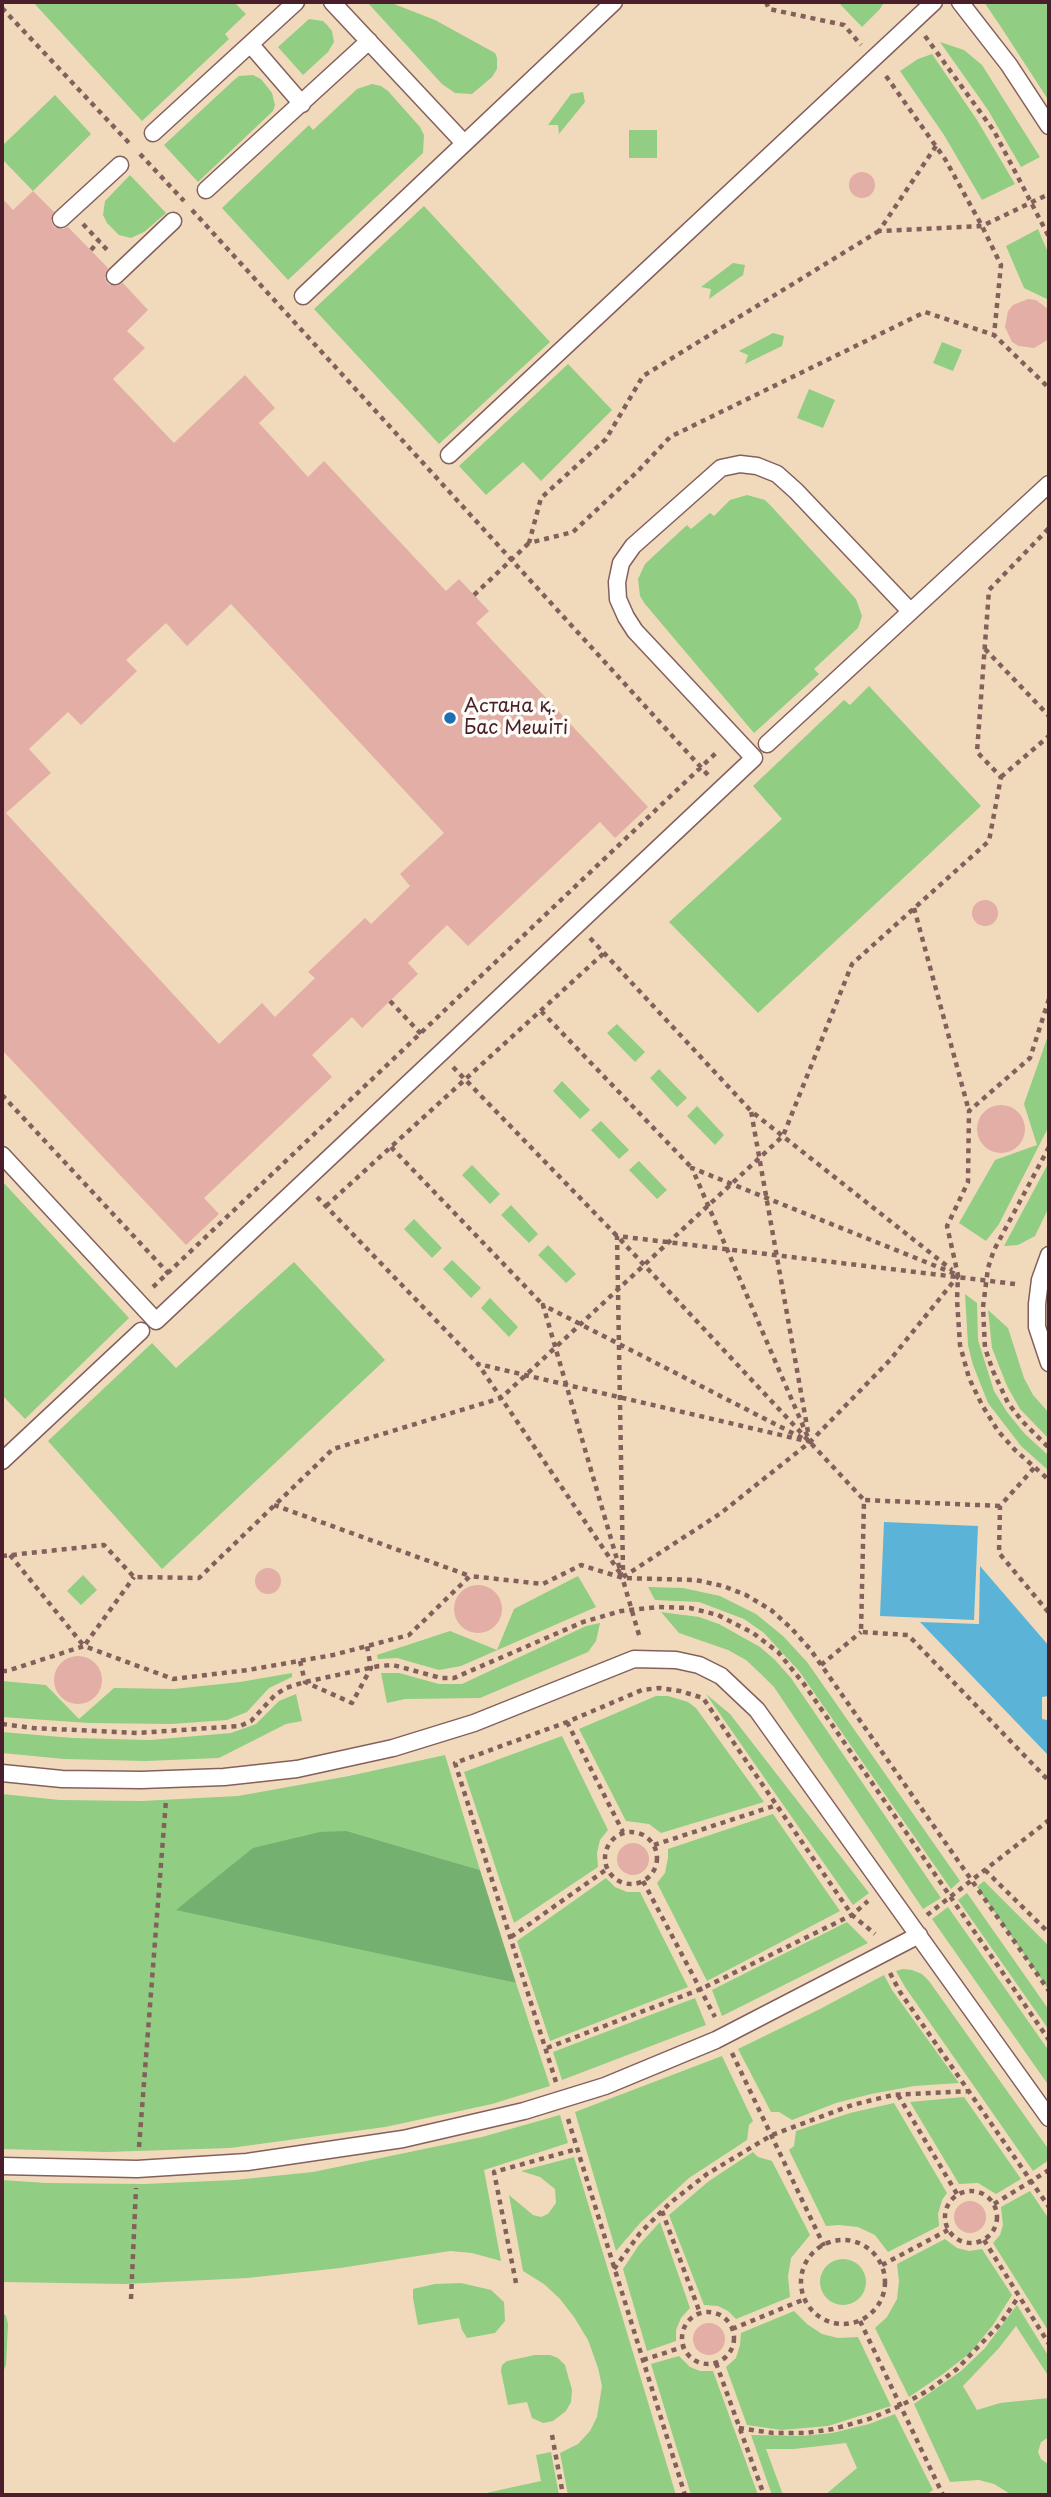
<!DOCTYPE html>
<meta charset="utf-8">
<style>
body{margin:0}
#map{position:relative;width:1051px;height:2497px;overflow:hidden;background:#f1dabb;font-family:"Playpen Sans",sans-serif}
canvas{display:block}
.frame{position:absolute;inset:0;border:4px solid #4a1f2b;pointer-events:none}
</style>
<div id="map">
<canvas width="1051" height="2497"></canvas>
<div class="frame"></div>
</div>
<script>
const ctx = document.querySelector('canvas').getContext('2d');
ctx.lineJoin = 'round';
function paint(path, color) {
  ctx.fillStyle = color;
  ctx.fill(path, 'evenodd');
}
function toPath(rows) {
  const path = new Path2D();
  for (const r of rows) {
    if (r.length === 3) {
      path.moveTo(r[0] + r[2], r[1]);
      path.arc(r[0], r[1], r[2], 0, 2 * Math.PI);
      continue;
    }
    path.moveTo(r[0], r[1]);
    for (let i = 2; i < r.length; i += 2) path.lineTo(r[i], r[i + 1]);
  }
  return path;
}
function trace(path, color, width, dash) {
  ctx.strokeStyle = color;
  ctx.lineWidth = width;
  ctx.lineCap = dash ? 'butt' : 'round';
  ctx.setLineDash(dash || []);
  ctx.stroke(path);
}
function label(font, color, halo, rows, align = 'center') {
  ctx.font = font + ' "Playpen Sans",sans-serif';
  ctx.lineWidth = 7;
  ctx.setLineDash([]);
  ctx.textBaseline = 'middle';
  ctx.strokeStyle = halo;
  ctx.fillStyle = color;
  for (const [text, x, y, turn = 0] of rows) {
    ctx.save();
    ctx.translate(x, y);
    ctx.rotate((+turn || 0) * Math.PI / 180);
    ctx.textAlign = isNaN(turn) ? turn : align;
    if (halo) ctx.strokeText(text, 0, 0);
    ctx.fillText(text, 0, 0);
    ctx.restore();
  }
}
const green = toPath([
 [33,2,234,2,246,14,225,34,229,39,142,121],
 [367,2,389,2,435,20,495,53,497,58,497,69,492,77,472,94,455,93,442,84],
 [838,2,884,2,880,9,862,27],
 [984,2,1049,2,1049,101,999,24],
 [309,19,323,21,327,25,332,31,334,42,328,52,303,75,278,47],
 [940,42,964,50,982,65,1040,157,1021,167,988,110],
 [932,54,977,120,1015,184,982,200,944,135,900,71,918,59],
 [253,75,261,79,272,93,275,105,273,111,198,182,164,145,234,80,239,76],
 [372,84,381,86,388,91,420,127,424,135,423,153,288,280,222,208,309,125,313,130,357,89],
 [583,92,585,102,559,134,558,125,548,125,571,94],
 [55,95,91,134,33,191,2,159,2,146],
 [629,130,657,130,657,158,629,158],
 [130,175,166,213,144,232,131,238,119,235,107,223,103,215,105,201],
 [424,206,550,342,439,444,314,309],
 [1038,229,1049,255,1049,300,1024,288,1006,246],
 [733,263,745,265,743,275,709,299,711,289,701,287],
 [773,333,784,336,782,346,745,364,748,355,739,351],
 [942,342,962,350,953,371,933,363],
 [568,364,612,410,541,481,523,462,486,495,459,466],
 [809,389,835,400,823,428,797,418],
 [747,495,765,500,772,507,856,599,862,616,858,628,814,669,819,674,754,733,645,604,640,596,638,579,645,564,687,525,691,529,710,513,714,516,730,500],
 [869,686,981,806,758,1013,669,922,782,819,753,786,844,700,850,705],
 [617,1024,645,1052,635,1062,607,1033],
 [1049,1033,1049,1126,999,1224,986,1241,959,1223,995,1160,1037,1145,1024,1104],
 [659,1069,687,1098,677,1107,650,1078],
 [562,1081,590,1110,580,1119,553,1091],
 [697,1106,724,1135,715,1145,687,1116],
 [601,1121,629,1150,619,1159,591,1130],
 [639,1161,667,1190,657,1199,629,1170],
 [1049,1162,1049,1207,1035,1236,1018,1245,1004,1246],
 [472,1165,500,1194,490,1204,462,1175],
 [2,1181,129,1318,25,1419,2,1395],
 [511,1205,538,1234,529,1243,501,1215],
 [414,1219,442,1248,432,1258,404,1229],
 [548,1245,576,1274,566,1283,538,1255],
 [452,1260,481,1288,471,1298,443,1269],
 [294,1262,385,1360,162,1569,48,1441,152,1343,176,1368],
 [965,1294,977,1303,978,1340,994,1391,1007,1412,1024,1433,1049,1456,1049,1471,1021,1446,988,1403,973,1365,968,1345],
 [490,1298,518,1327,509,1337,481,1308],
 [988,1310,1008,1328,1024,1378,1033,1395,1049,1413,1049,1439,1020,1409,1007,1386,992,1348],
 [83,1575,97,1590,81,1605,67,1591],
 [578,1576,596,1607,461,1666,439,1670,397,1658,378,1659,377,1655,450,1631,497,1650,514,1609],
 [648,1587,683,1588,720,1596,756,1614,783,1636,807,1662,960,1881,951,1889,799,1671,764,1633,744,1619,699,1602,655,1600],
 [661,1612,699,1617,719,1624,760,1647,775,1660,791,1678,941,1898,923,1909,774,1687,761,1674,746,1660,728,1650,679,1633],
 [600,1623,596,1641,588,1652,480,1698,405,1699,387,1703,381,1673,399,1673,439,1684,462,1684,586,1626],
 [292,1673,292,1677,269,1688,247,1712,227,1720,171,1724,89,1723,2,1717,2,1681,46,1685,79,1719,114,1688,174,1689,240,1682],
 [296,1694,302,1721,286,1724,219,1758,146,1761,64,1759,2,1753,2,1732,73,1738,150,1740,231,1733,256,1724,279,1701],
 [706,1694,730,1714,869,1893,853,1905],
 [656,1696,668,1696,688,1702,696,1708,764,1802,661,1833,649,1824,626,1821,579,1729],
 [562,1736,608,1830,600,1840,597,1853,598,1867,514,1923,464,1772],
 [445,1755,480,1870,347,1831,177,1909,516,1983,550,2086,492,2104,385,2127,230,2148,106,2152,2,2149,2,1794,60,1800,142,1801,238,1796,349,1776],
 [773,1814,840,1911,707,1981,657,1883,665,1873,668,1858,668,1849],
 [606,1878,615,1887,627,1892,640,1892,688,1987,550,2041,517,1941],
 [984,1881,1049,1946,1049,1990,977,1887],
 [967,1893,1049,2010,1049,2030,958,1900],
 [948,1907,1049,2051,1049,2086,932,1919],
 [847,1922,868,1943,722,2016,712,1990],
 [903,1969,912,1970,922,1974,929,1981,1049,2150,1049,2160,1033,2171,905,1987,896,1971],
 [884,1975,892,1990,959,2083,914,2086,871,2094,836,2103,792,2120,779,2112,771,2112,738,2049,820,2009],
 [695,1998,706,2025,562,2080,553,2052],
 [722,2056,753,2121,749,2125,747,2140,689,2178,640,2223,616,2251,575,2112],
 [964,2097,1021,2179,996,2194,978,2183,959,2184,910,2102],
 [894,2103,947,2193,942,2200,938,2214,939,2226,888,2252,875,2235,858,2227,839,2225,826,2226,789,2150,794,2146,796,2131,850,2113],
 [560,2115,568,2143,484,2170,501,2261,472,2253,450,2251,340,2268,247,2278,125,2284,2,2282,2,2180,46,2183,144,2184,235,2180,313,2172,482,2137],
 [753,2152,758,2157,772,2161,810,2235,791,2258,788,2276,790,2297,736,2319,728,2311,718,2306,704,2305,669,2215,709,2181],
 [574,2157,676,2495,568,2495,560,2453,578,2444,590,2431,597,2417,602,2386,598,2368,588,2340,574,2317,560,2299,544,2284,523,2271,509,2195,533,2215,541,2217,548,2214,556,2203,555,2189,540,2177,521,2171],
 [1030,2191,1049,2219,1049,2332,993,2243,1000,2235,1003,2225,1001,2207],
 [660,2222,690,2308,681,2318,676,2330,676,2341,647,2351,623,2269,639,2245],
 [945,2239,957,2248,969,2251,982,2249,1012,2295,993,2325,970,2353,943,2374,909,2397,875,2328,887,2317,897,2299,899,2281,897,2264],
 [843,2282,23],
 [461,2283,491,2290,504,2302,505,2321,495,2333,467,2338,462,2330,459,2318,418,2325,413,2298,413,2289,435,2284],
 [1017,2305,1049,2357,1049,2377,1016,2326,999,2348,963,2386,977,2410,1000,2403,1049,2398,1049,2437,1041,2442,1038,2452,1041,2459,1049,2465,1049,2493,1045,2495,1012,2495,994,2484,979,2480,950,2482,914,2404,961,2371,985,2348],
 [794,2311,807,2324,822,2334,838,2338,858,2337,891,2406,828,2426,781,2430,747,2425,726,2367,736,2358,740,2345,741,2333],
 [2,2312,6,2316,8,2324,6,2365,2,2374],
 [535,2355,550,2355,558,2358,565,2365,572,2390,571,2402,566,2411,553,2421,543,2423,532,2418,527,2402,508,2405,501,2371,502,2365,507,2361],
 [679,2356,690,2367,700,2371,713,2371,758,2495,691,2495,651,2364],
 [895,2414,933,2490,926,2495,825,2495,857,2468,846,2443,794,2449,766,2449,783,2495,772,2495,751,2435,802,2436,832,2433,869,2424],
 [551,2452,559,2495,477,2495,541,2481,536,2455]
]);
const forest = toPath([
 [347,1831,480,1870,516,1983,176,1910,253,1848,320,1832]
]);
const water = toPath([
 [884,1522,978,1526,974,1620,880,1616],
 [980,1566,1049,1646,1049,1696,1042,1697,1042,1719,1047,1720,1047,1754,920,1622,979,1624]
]);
const building = toPath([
 [862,185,13],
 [33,191,54,212,51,221,54,227,63,229,68,227,108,268,105,278,108,284,117,286,123,283,148,310,127,331,145,348,113,379,174,443,245,375,275,408,259,423,308,477,324,461,446,591,459,579,489,611,476,623,648,807,615,838,600,822,468,946,447,925,408,963,418,974,362,1028,352,1017,312,1055,332,1077,204,1198,219,1214,186,1245,2,1050,2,198,13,210],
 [231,604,444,833,400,874,410,886,371,924,365,918,308,972,315,978,275,1017,262,1003,219,1044,6,813,51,773,29,749,68,712,81,725,137,671,126,660,166,623,187,646],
 [1028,299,1036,300,1049,310,1049,339,1034,348,1019,346,1012,342,1005,327,1008,311,1013,305],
 [985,913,13],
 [1001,1129,24],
 [268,1581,13],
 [478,1609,24],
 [78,1680,24],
 [633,1859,16],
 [970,2217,16],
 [709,2339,16]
]);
const path = toPath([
 [766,2,769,9,844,25,861,45],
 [2,8,131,145],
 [925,36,994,131,1049,237],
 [886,76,945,159,982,226,1001,265,994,335,1049,388],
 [936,146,879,231,982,226,1049,194],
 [140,154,184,201],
 [192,210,708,775],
 [83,224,110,253],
 [879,231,643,376,606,439,541,498,529,543,573,532,637,472,670,437,925,312,994,335],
 [91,250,99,241],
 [474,595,529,543],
 [985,649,1049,716],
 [1001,777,1049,736],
 [914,908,969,1111],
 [590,938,751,1111],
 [1049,999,1030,1058,969,1111,968,1182,947,1226,958,1275,957,1300,960,1345,969,1378,982,1405,998,1431,1015,1450,1049,1480],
 [390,1001,422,1035],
 [541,1011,692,1168],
 [453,1067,617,1236,864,1500],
 [2,1095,169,1274],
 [391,1147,543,1305],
 [1049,1147,994,1250,988,1268,983,1307,985,1348,993,1371,1008,1403,1022,1421,1049,1448],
 [317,1197,478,1364],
 [326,1206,604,953],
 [153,1287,718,751],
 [808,1432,751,1111,952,1270],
 [1034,1468,1000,1506,999,1553,1049,1613],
 [274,1505,470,1576],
 [1000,1506,864,1500,861,1632,908,1635,1049,1781],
 [10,1555,84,1646,134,1577],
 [2,1556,104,1545,134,1577,199,1578,333,1449,501,1398,783,1136,852,964,989,841,1001,777,977,752,989,590,1049,528],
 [623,1570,617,1236,1015,1284],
 [620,1573,478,1364,802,1440],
 [623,1577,721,1513,810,1442,890,1360,958,1276],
 [639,1635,543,1305,810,1442,692,1168,958,1275],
 [300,1661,305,1682,352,1703,371,1668,367,1646],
 [821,1665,861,1632],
 [2,1671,7,1671,84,1646,173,1679,248,1670,333,1655,409,1635,470,1576,543,1584,581,1565,623,1578,696,1580,723,1586,746,1595,771,1610,791,1628,810,1649,1049,1991],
 [567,1722,623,1832],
 [2,1724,33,1728,137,1733,240,1726,251,1721,275,1695,286,1688,305,1682,379,1666,393,1665,441,1678,454,1678,583,1622,621,1611,658,1607,690,1608,718,1615,753,1633,778,1652,804,1684,1049,2040],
 [631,1858,26],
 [654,1845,777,1805],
 [985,1870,1049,1933],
 [643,1881,715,2017],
 [927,1915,1049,1820],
 [511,1937,607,1869],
 [890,1973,900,1992,1049,2207],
 [547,2048,701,1989,852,1915,868,1901],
 [732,2053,824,2246],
 [556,2082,455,1763,567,1722,642,1690,659,1688,680,1691,703,1698,852,1915,875,1934],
 [898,2095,957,2194],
 [568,2119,685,2495],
 [139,2147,166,1800],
 [971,2217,26],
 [994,2204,1049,2170],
 [662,2211,700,2313],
 [984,2240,1049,2344],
 [843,2282,42],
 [882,2265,948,2230],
 [614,2269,640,2233,670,2203,707,2174,772,2135,852,2105,893,2095,969,2091],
 [516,2283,494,2172,577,2149],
 [131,2299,136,2188],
 [708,2338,26],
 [860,2321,943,2495],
 [732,2329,805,2299],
 [643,2360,683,2347],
 [716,2363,764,2495],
 [739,2428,773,2433,806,2433,833,2429,869,2419,900,2406,929,2390,957,2369,1000,2324,1019,2296],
 [552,2435,563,2495]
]);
const service = toPath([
 [332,2,464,143],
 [960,2,1009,65,1049,126],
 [251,45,302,104],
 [153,133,296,2],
 [206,190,369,41],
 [61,219,120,165],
 [115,276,173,221],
 [303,296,614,2],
 [449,455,934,2],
 [767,744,1049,484],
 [2,1155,156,1321,754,758,635,631,626,617,618,599,617,582,621,563,633,546,721,468,740,464,757,466,777,474,796,491,910,611],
 [1049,1255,1040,1280,1037,1304,1037,1327,1049,1363],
 [2,1461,141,1331],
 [2,1773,62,1779,141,1780,224,1777,297,1769,393,1748,474,1723,634,1659,676,1660,699,1665,721,1676,757,1710,1049,2118],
 [2,2166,137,2169,247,2162,403,2139,524,2111,605,2086,716,2040,919,1935]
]);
const markers = [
 [450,718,7,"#1f6fb2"]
];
const poiNames = [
 ["Астана қ.",464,707],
 ["Бас Мешіті",464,729]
];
paint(green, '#91cd82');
paint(forest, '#74b070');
paint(water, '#5bb3d8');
paint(building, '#e2aea5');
trace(service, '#84605d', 19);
trace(path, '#84605d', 4.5, [5, 5]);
trace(service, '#fff', 16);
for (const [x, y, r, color] of markers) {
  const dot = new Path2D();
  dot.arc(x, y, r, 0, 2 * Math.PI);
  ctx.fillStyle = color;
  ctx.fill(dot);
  trace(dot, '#fdfcf7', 2.5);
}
label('19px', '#4a1f2b', '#fdfcf7', poiNames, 'left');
</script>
